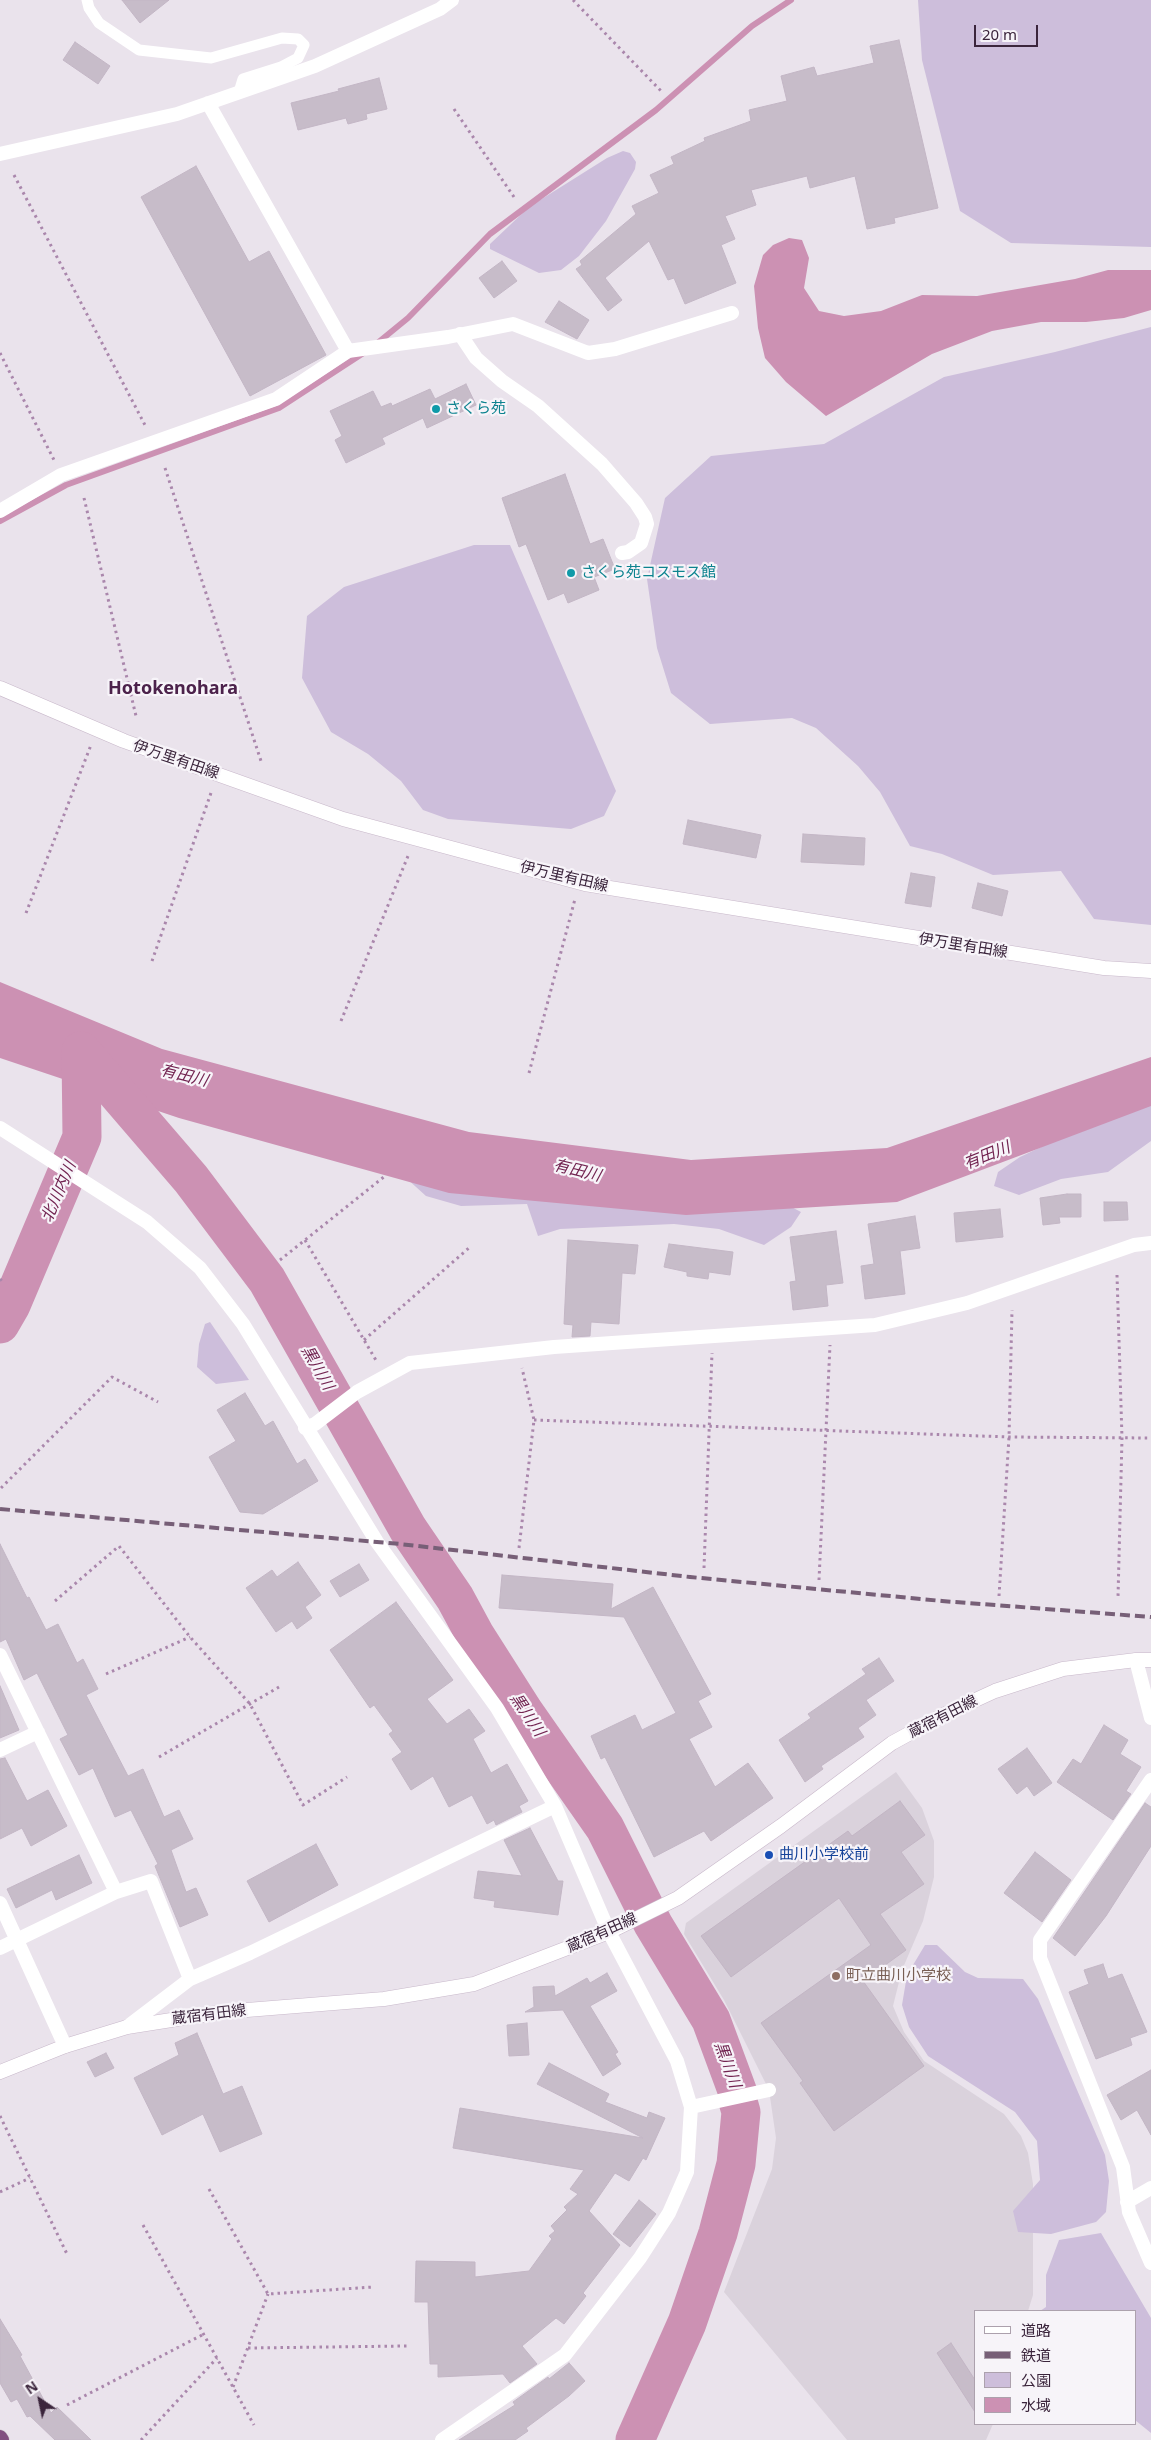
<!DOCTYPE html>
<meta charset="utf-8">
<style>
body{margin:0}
#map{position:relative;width:1151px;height:2440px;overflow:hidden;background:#eae3ec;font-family:"Noto Sans","Noto Sans JP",sans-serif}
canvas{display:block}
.legend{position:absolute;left:974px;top:2310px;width:162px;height:115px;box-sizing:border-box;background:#f7f4f9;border:1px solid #aca1ad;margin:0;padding:6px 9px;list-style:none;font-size:15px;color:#3b253c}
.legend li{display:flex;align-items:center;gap:10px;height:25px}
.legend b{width:25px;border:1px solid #aca1ad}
.north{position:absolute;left:15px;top:2375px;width:50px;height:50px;-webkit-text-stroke:4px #f7f4f9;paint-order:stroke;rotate:326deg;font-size:14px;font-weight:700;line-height:20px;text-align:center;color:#3b253c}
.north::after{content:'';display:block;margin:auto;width:18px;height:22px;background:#3b253c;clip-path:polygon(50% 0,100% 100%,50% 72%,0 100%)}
.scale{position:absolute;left:974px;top:25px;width:64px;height:22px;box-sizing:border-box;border:2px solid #3b253c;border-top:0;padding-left:6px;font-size:15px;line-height:18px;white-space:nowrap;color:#3b253c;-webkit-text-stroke:4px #f7f4f9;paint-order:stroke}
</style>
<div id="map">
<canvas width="1151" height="2440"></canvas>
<ul class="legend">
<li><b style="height:6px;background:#fff"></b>道路</li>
<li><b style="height:6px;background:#775f77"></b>鉄道</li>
<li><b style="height:14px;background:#cdbedb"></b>公園</li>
<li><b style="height:14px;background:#cc91b3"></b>水域</li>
</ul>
<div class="north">N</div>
<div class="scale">20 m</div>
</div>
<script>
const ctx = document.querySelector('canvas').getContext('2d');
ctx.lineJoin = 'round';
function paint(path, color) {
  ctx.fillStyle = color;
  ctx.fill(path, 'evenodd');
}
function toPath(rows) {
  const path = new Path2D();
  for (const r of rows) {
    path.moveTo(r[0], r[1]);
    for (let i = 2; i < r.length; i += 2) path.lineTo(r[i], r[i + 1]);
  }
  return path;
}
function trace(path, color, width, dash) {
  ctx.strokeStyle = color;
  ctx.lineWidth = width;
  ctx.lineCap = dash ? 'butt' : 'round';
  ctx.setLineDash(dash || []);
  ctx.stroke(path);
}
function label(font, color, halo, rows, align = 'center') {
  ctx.font = font + ' "Noto Sans","Noto Sans JP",sans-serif';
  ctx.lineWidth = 4.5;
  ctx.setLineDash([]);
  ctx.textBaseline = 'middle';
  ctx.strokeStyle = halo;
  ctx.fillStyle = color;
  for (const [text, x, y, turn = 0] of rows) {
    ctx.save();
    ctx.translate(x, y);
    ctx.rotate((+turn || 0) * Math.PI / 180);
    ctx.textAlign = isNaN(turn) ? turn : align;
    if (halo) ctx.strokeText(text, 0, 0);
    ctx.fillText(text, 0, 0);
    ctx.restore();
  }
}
const built = toPath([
 [896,1772,922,1808,934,1841,934,1877,923,1921,902,1970,893,2006,904,2032,924,2061,1004,2114,1021,2136,1028,2153,1033,2184,1033,2295,1028,2311,975,2311,975,2424,993,2424,986,2440,847,2440,724,2292,772,2169,776,2138,769,2090,724,2000,684,1934,686,1923]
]);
const green = toPath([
 [918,0,1151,0,1151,247,1011,243,960,211,922,60],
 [623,151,630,153,636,162,635,169,606,221,579,256,561,270,539,273,490,249,490,244,529,207,607,158],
 [1151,327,1151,925,1094,919,1061,871,993,875,942,854,910,846,880,792,858,766,816,728,792,718,710,724,671,693,657,648,647,579,665,498,711,456,824,444,944,377,1055,352],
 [474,545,510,545,616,791,604,816,571,829,448,819,423,810,401,781,368,754,331,732,302,678,307,616,344,587],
 [1151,1095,1151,1141,1108,1172,1061,1179,1019,1195,994,1186,998,1172,1020,1157],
 [395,1168,778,1200,801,1212,791,1227,764,1245,719,1229,674,1224,560,1229,538,1236,527,1204,461,1206,426,1196],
 [210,1322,227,1347,249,1380,216,1384,197,1367,199,1344,205,1324],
 [925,1945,937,1945,965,1972,978,1978,1023,1979,1038,1999,1105,2155,1109,2181,1106,2212,1096,2222,1051,2234,1018,2232,1013,2211,1040,2180,1037,2141,1015,2112,928,2056,909,2027,902,2005,907,1975],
 [1101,2233,1151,2318,1151,2433,1135,2420,1135,2311,1040,2311,1046,2307,1046,2275,1059,2240]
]);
const water = toPath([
 [789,238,802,240,809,258,804,288,819,311,844,316,881,311,922,295,977,296,1075,279,1108,270,1151,270,1151,310,1124,318,1086,322,1041,322,992,331,932,354,826,416,786,382,765,358,758,328,754,286,763,255,773,245],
 [0,982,162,1049,469,1132,691,1160,887,1148,1151,1057,1151,1106,897,1202,686,1215,449,1193,179,1118,0,1058]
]);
const stream = toPath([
 [375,345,408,318,490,234,656,110,752,26,791,0],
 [0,521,66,485,279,408,365,352]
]);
const river = toPath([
 [87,1058,191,1179,267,1280,408,1529,455,1598,475,1635,524,1712,605,1828,653,1924,711,2020,738,2093,737,2098,741,2112,736,2164,718,2233,687,2323,635,2440],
 [0,1324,11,1305,82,1137,81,1051]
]);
const building = toPath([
 [122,0,169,0,140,23,122,0],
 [899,40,938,208,894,218,895,223,867,229,855,176,810,188,807,176,751,190,756,205,725,216,735,239,721,245,736,283,685,304,674,278,668,280,649,241,605,278,622,300,608,311,576,269,582,265,580,261,636,214,632,206,659,193,650,175,674,164,671,157,705,141,704,138,751,121,749,110,787,101,781,76,814,67,817,76,874,63,870,46,899,40],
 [75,42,110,66,98,84,63,60,75,42],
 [379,78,387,109,366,114,367,119,348,124,346,118,298,130,291,103,339,91,338,89,379,78],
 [196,166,249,262,269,251,326,355,250,396,141,197,196,166],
 [502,261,517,281,494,298,479,278,502,261],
 [559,301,589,320,577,339,545,322,559,301],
 [466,384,476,405,427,428,423,418,382,438,385,444,346,463,335,440,342,436,330,411,373,391,381,407,391,403,392,406,430,389,435,399,466,384],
 [565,474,590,544,603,539,615,569,594,577,599,590,568,603,564,593,548,600,526,544,519,547,502,498,565,474],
 [688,820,761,835,756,858,683,844,688,820],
 [803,834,865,838,864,865,801,862,803,834],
 [911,873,935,877,931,907,905,903,911,873],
 [978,883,1008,891,1002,916,972,908,978,883],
 [1067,1194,1081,1194,1081,1217,1059,1217,1060,1223,1043,1225,1040,1198,1067,1194],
 [1104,1202,1127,1202,1128,1220,1104,1221,1104,1202],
 [1000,1209,1003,1237,956,1242,954,1213,1000,1209],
 [915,1216,920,1248,900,1251,905,1294,865,1299,861,1266,874,1264,868,1224,915,1216],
 [836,1231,843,1283,826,1285,828,1306,793,1310,790,1282,796,1281,790,1237,836,1231],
 [568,1240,638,1245,635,1274,622,1273,619,1324,591,1322,590,1336,572,1337,573,1325,564,1324,568,1240],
 [669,1244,733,1252,730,1275,709,1272,708,1279,687,1276,687,1272,664,1267,669,1244],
 [245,1393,265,1426,273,1421,297,1464,305,1459,318,1481,263,1514,240,1512,209,1457,236,1441,217,1410,245,1393],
 [0,1544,27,1598,29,1597,46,1630,58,1624,77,1663,83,1659,98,1689,86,1695,128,1776,143,1769,164,1817,179,1810,193,1839,171,1850,186,1892,196,1888,208,1915,180,1927,155,1866,158,1864,131,1810,115,1817,93,1768,79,1775,60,1739,68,1735,37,1673,24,1680,6,1639,0,1642,0,1544],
 [298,1562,321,1595,305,1607,312,1618,297,1629,292,1621,276,1632,246,1588,272,1570,277,1577,298,1562],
 [359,1564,369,1580,340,1597,330,1581,359,1564],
 [502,1575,613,1584,611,1609,653,1587,711,1694,698,1701,712,1727,689,1739,715,1787,748,1763,773,1798,711,1841,704,1831,654,1857,605,1757,601,1759,591,1736,635,1715,642,1730,676,1713,624,1617,499,1608,502,1575],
 [396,1602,453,1680,427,1699,447,1724,469,1709,485,1731,473,1739,491,1773,507,1764,528,1801,519,1806,522,1812,496,1825,494,1820,487,1824,472,1795,449,1807,433,1776,411,1790,392,1759,402,1752,389,1734,393,1731,374,1705,370,1708,330,1650,396,1602],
 [879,1658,894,1681,866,1700,876,1715,858,1728,864,1737,821,1766,823,1769,805,1782,779,1740,811,1718,808,1714,866,1674,862,1669,879,1658],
 [0,1686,19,1730,0,1738,0,1686],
 [1104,1725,1128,1740,1120,1754,1141,1767,1126,1791,1131,1794,1113,1820,1057,1782,1073,1759,1081,1764,1104,1725],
 [1027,1748,1052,1783,1034,1796,1027,1786,1017,1794,998,1769,1027,1748],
 [5,1758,27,1801,48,1790,67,1826,31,1846,22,1828,0,1839,0,1759,5,1758],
 [900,1801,925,1835,901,1852,924,1884,880,1914,906,1950,863,1981,924,2066,834,2131,800,2083,803,2081,761,2023,871,1945,839,1898,731,1977,701,1936,848,1831,852,1836,900,1801],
 [1145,1803,1151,1807,1151,1846,1106,1916,1075,1956,1053,1938,1145,1803],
 [530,1828,558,1881,563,1881,558,1915,494,1907,495,1901,474,1898,478,1871,522,1876,504,1840,530,1828],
 [316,1844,338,1885,269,1922,247,1881,316,1844],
 [1035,1852,1071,1880,1042,1922,1004,1893,1035,1852],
 [79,1855,92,1883,56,1900,52,1890,16,1908,7,1889,79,1855],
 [1103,1964,1108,1979,1122,1974,1147,2032,1130,2038,1132,2045,1096,2059,1069,1992,1089,1984,1084,1970,1103,1964],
 [607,1973,617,1991,590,2006,618,2052,615,2054,621,2064,603,2076,563,2010,525,2012,534,2007,533,1987,554,1986,555,1996,587,1978,590,1983,607,1973],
 [527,2023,529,2055,509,2056,507,2025,527,2023],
 [197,2033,223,2094,242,2086,262,2134,220,2152,203,2114,162,2135,134,2078,179,2055,175,2043,197,2033],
 [106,2053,114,2068,95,2077,87,2062,106,2053],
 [549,2063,609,2094,605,2102,647,2118,649,2112,665,2118,646,2160,643,2158,629,2181,615,2173,589,2211,620,2245,583,2293,586,2296,564,2324,556,2318,522,2346,537,2364,510,2383,503,2374,438,2377,438,2364,430,2364,428,2302,415,2302,416,2261,475,2262,475,2277,529,2271,552,2239,549,2236,555,2231,551,2226,567,2210,564,2207,578,2194,570,2189,584,2170,453,2148,460,2108,643,2138,537,2084,549,2063],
 [1151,2070,1151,2135,1137,2110,1121,2120,1107,2095,1151,2070],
 [639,2200,656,2214,630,2247,613,2234,639,2200],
 [0,2319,22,2355,20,2356,51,2413,57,2407,91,2440,55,2440,30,2416,27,2417,17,2399,11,2402,0,2383,0,2319],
 [951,2343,975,2380,975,2412,937,2353,951,2343],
 [569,2363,585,2381,569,2396,526,2428,528,2431,515,2440,459,2440,515,2405,513,2402,548,2377,549,2379,569,2363]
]);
const path = toPath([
 [573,0,662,92],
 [454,109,516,200],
 [14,175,146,427],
 [0,353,54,460],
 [165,468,261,761],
 [84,498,136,716],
 [26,913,91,745],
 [152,961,212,790],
 [341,1021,408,856],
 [529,1073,575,899],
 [305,1240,377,1362],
 [280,1260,385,1176],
 [1117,1275,1122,1438,1118,1597],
 [0,1279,2,1281],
 [364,1340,470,1247],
 [534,1420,1009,1437,1151,1438],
 [1,1488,112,1377,158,1402],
 [519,1548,534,1420,522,1368],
 [704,1568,712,1353],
 [819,1580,830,1345],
 [999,1596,1009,1437,1012,1310],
 [55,1601,119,1546,190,1637,250,1704,303,1805,347,1777],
 [106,1674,190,1637],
 [159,1757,279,1687],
 [0,2116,67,2254],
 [209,2189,268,2294,373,2287],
 [0,2192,30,2178],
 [143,2225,254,2425],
 [248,2348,407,2346],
 [233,2387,268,2294],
 [67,2405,204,2334],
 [141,2440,217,2358]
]);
const service = toPath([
 [87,0,89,8,99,23,139,50,211,58,282,38,298,39,304,45,298,58,281,67,243,79,239,92]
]);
const minor = toPath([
 [208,103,348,351],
 [0,154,177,114,315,66,440,9,452,0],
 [460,334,476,358,502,381,538,406,602,464,636,503,645,517,647,524,641,543,628,552,622,553],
 [0,511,61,475,276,399,348,351,448,337,513,324,588,353,615,349,732,313],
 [0,1128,147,1222,200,1268,243,1324,377,1542,497,1708,555,1806,609,1932,677,2061,691,2107,687,2172,669,2213,640,2258,565,2355,442,2440],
 [305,1428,315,1424,357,1392,410,1363,554,1347,875,1325,967,1303,1134,1245,1151,1243],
 [0,1655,116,1892],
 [1136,1660,1151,1718],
 [0,1750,38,1732],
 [1151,1780,1040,1940,1040,1958,1123,2167,1129,2212,1151,2263],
 [0,1903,65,2046],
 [0,1948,116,1892,151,1881,190,1979],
 [127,2027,190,1979,250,1953,555,1806],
 [691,2107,769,2090],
 [1127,2202,1151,2188]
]);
const secondary = toPath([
 [0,688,124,741,343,819,585,884,1104,968,1151,971],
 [0,2072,65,2046,127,2027,222,2012,384,1999,474,1984,609,1932,678,1898,781,1826,892,1743,945,1714,995,1691,1063,1669,1136,1660,1151,1660]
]);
const trunk = toPath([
 [0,2437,2,2440]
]);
const rail = toPath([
 [0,1509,400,1544,690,1577,942,1601,1151,1617]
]);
const markers = [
 [436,409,5,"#0f9aa8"],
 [571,573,5,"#0f9aa8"],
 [769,1855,5,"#1a4fb4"],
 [836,1976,5,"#8d6e63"]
];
const cultureNames = [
 ["さくら苑",446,409],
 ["さくら苑コスモス館",581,573]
];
const streetNames = [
 ["伊万里有田線",176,760,19],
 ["伊万里有田線",564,877,13],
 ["伊万里有田線",963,946,9],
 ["蔵宿有田線",943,1717,-27],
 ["蔵宿有田線",602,1933,-24],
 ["蔵宿有田線",209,2015,-7]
];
const transitNames = [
 ["曲川小学校前",779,1855]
];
const educationNames = [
 ["町立曲川小学校",846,1976]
];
const waterNames = [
 ["有田川",184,1076,14],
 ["有田川",987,1156,-22],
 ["有田川",577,1171,14],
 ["北川内川",59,1192,-67],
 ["黒川川",317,1368,60],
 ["黒川川",527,1715,56],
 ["黒川川",727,2065,70]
];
const quarterNames = [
 ["Hotokenohara",173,689]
];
paint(built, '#dad2dc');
paint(green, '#cdbedb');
paint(water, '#cc91b3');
trace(stream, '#cc91b3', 6);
trace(river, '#cc91b3', 39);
paint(building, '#c7bcc9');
trace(building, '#c3b6c5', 1);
trace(secondary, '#c8b8ca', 15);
trace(trunk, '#c8c2c8', 15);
trace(path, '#aa87ac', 3, [2.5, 4]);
trace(service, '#fff', 11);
trace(minor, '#fff', 14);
trace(secondary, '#fff', 14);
trace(trunk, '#815080', 14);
trace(rail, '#775f77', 4, [10, 5]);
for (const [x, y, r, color] of markers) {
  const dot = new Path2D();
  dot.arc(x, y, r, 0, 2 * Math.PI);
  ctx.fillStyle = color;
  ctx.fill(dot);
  trace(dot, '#f7f4f9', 2);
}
label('15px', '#0d838f', '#f7f4f9', cultureNames, 'left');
label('15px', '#3b253c', '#f7f4f9', streetNames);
label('15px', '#164399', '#f7f4f9', transitNames, 'left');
label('15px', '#785e54', '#f7f4f9', educationNames, 'left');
label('italic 16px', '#722451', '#f7f4f9', waterNames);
label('bold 18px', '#4c224b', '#f7f4f9', quarterNames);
</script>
